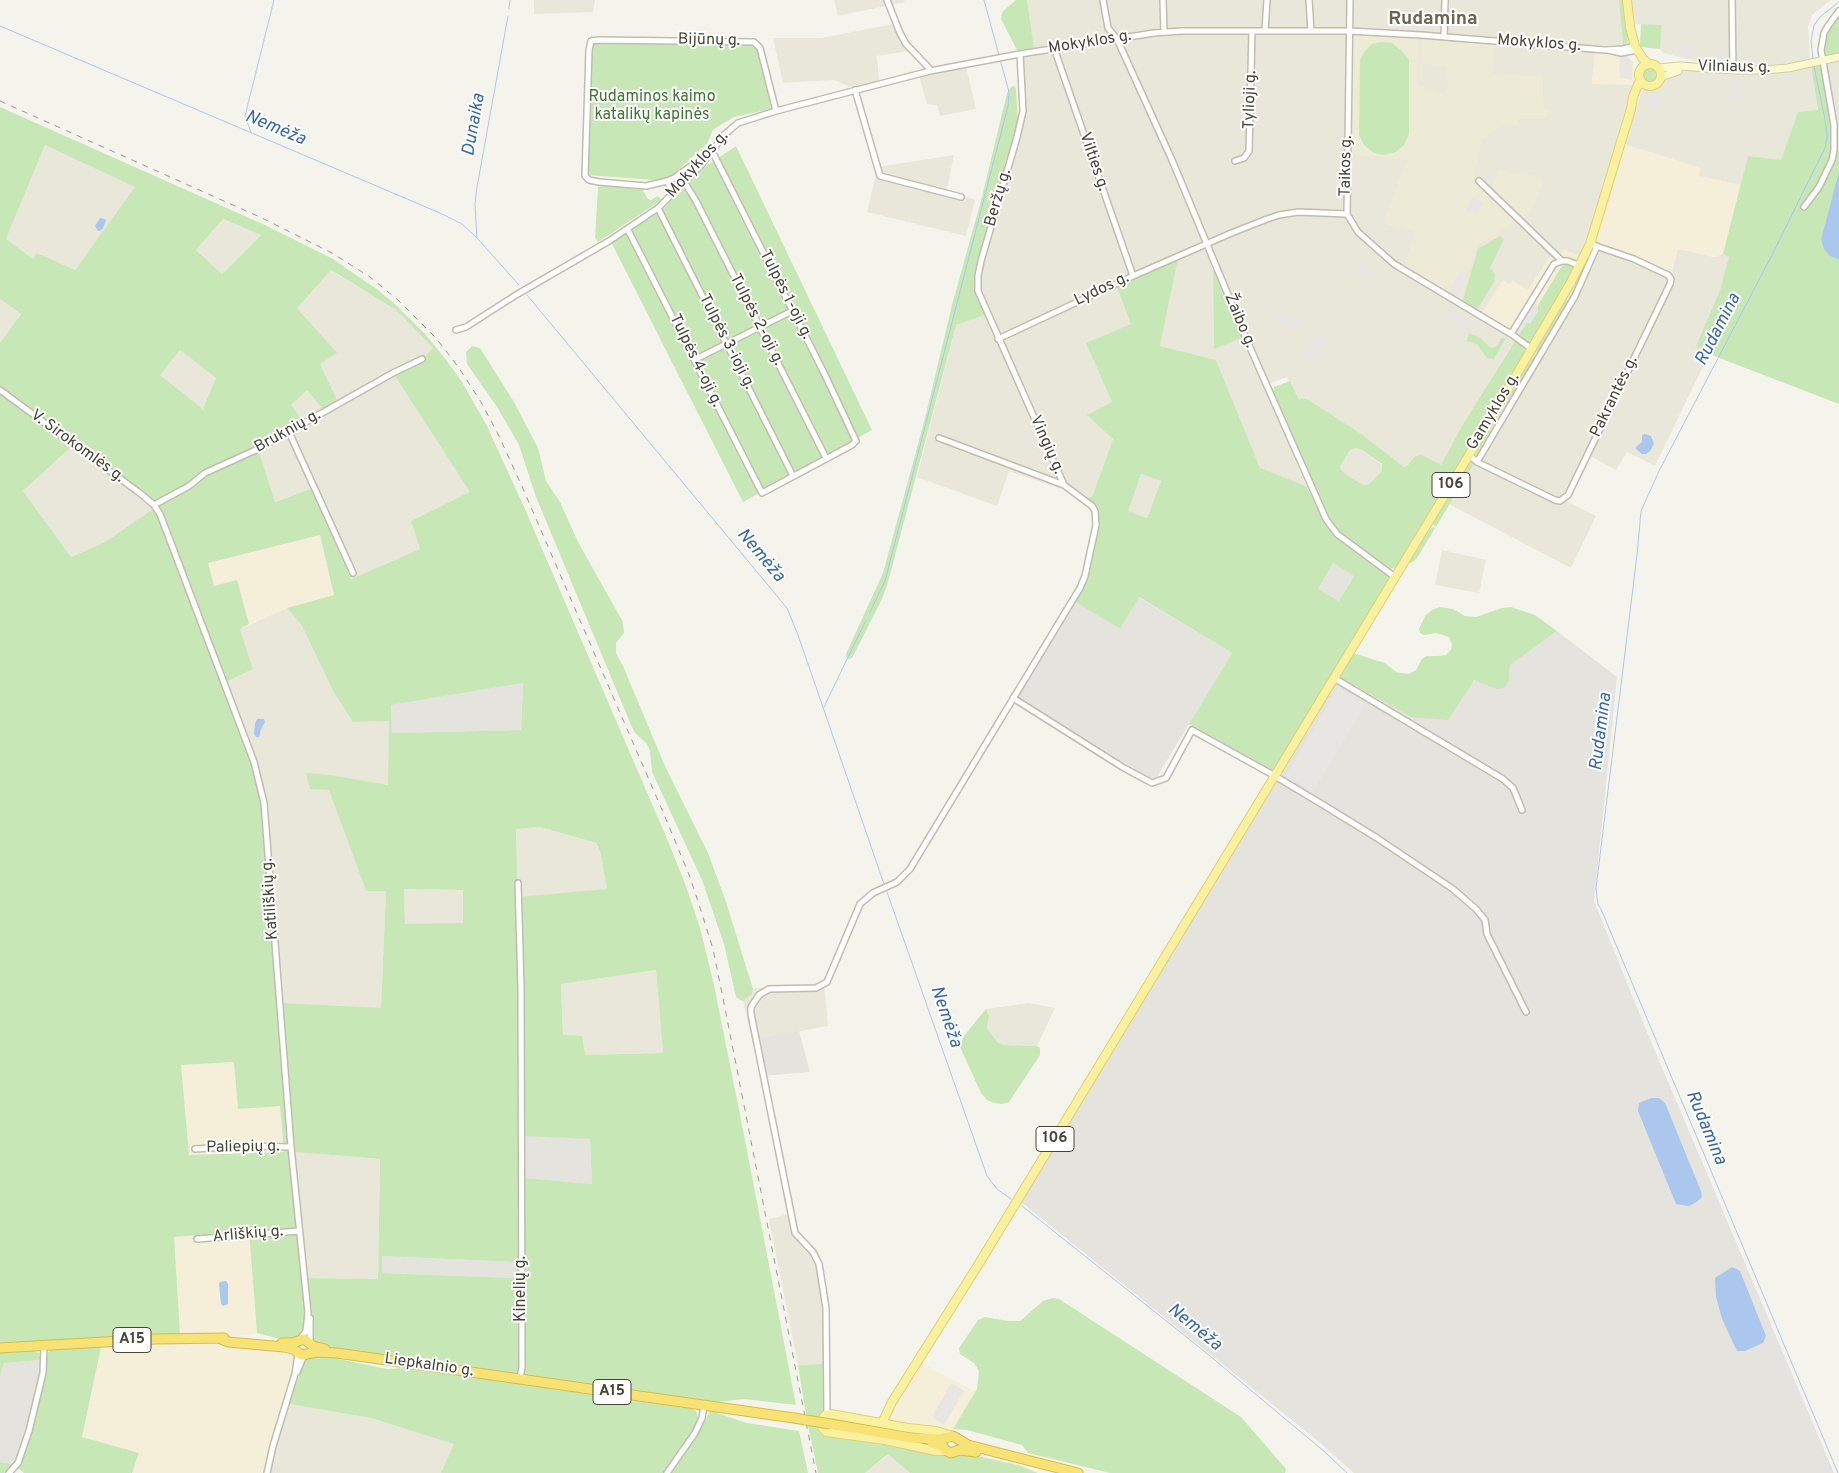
<!DOCTYPE html>
<meta charset="utf-8">
<style>
body{margin:0}
canvas{display:block;background:#f5f4ec}
</style>
<canvas width="1839" height="1473"></canvas>
<script>
const ctx = document.querySelector('canvas').getContext('2d');
ctx.lineJoin = 'round';
function paint(path, color) {
  ctx.fillStyle = color;
  ctx.fill(path, 'evenodd');
}
function toPath(rows) {
  const path = new Path2D();
  for (const r of rows) {
    if (r.length === 3) {
      path.moveTo(r[0] + r[2], r[1]);
      path.arc(r[0], r[1], r[2], 0, 2 * Math.PI);
      continue;
    }
    path.moveTo(r[0], r[1]);
    for (let i = 2; i < r.length; i += 2) path.lineTo(r[i], r[i + 1]);
  }
  return path;
}
function trace(path, color, width, dash) {
  ctx.strokeStyle = color;
  ctx.lineWidth = width;
  ctx.lineCap = dash ? 'butt' : 'round';
  ctx.setLineDash(dash || []);
  ctx.stroke(path);
}
function label(font, color, halo, rows, align = 'center') {
  ctx.font = font + ' Overpass,sans-serif';
  ctx.lineWidth = 4;
  ctx.setLineDash([]);
  ctx.textBaseline = 'middle';
  ctx.strokeStyle = halo;
  ctx.fillStyle = color;
  for (const [text, x, y, turn = 0] of rows) {
    ctx.save();
    ctx.translate(x, y);
    ctx.rotate((+turn || 0) * Math.PI / 180);
    ctx.textAlign = isNaN(turn) ? turn : align;
    if (halo) ctx.strokeText(text, 0, 0);
    ctx.fillText(text, 0, 0);
    ctx.restore();
  }
}
const residential = toPath([
 [534,0,595,0,593,12,534,14],
 [834,0,904,0,905,2,838,16],
 [1027,0,1619,0,1623,45,1596,45,1592,83,1634,85,1634,90,1589,237,1580,257,1564,249,1561,255,1554,251,1528,290,1512,281,1510,284,1517,337,1463,424,1441,466,1422,455,1415,456,1408,465,1404,467,1360,433,1307,399,1302,398,1299,401,1287,377,1268,384,1211,246,1211,244,1236,232,1218,234,1115,281,1131,324,1087,343,1112,402,1113,439,1092,497,1080,498,1061,489,1009,471,997,506,917,477,956,325,985,315,977,296,975,287,976,276,1020,116,1017,50,1034,48],
 [1630,0,1831,0,1812,15,1808,27,1810,60,1768,67,1732,67,1711,65,1663,53,1660,49,1662,26,1633,24],
 [894,24,908,51,877,56,879,81,853,88,834,80,783,83,773,38,821,38],
 [1839,60,1839,150,1831,149,1832,130,1820,64],
 [1811,65,1818,111,1798,113,1781,161,1748,156,1741,185,1699,176,1700,168,1624,144,1641,93,1645,89,1657,86,1663,78,1669,74,1694,70,1757,73],
 [966,66,976,109,940,116,937,105,927,104,919,75],
 [45,145,136,187,74,271,38,253,33,259,6,239],
 [954,155,947,189,975,200,966,236,867,212,878,167],
 [223,219,261,235,222,274,196,250],
 [1595,242,1671,274,1678,249,1714,257,1723,254,1730,256,1720,290,1696,346,1709,354,1655,466,1627,452,1616,470,1590,456,1566,501,1596,516,1571,568,1445,502,1566,300,1581,274],
 [1205,247,1213,269,1214,348,1244,337,1306,486,1260,469,1216,360,1160,346,1178,259],
 [330,270,396,310,433,348,418,363,395,376,471,492,411,521,420,549,351,579,311,489,275,502,256,446,303,421,290,405,307,390,320,364,336,353,297,308],
 [0,299,21,314,0,343],
 [180,350,217,379,203,409,160,375],
 [72,446,153,509,105,542,71,557,23,491],
 [1356,448,1362,450,1382,465,1382,471,1368,485,1364,485,1351,478,1341,470,1340,466,1350,450],
 [1141,474,1161,481,1147,518,1127,511],
 [1442,550,1486,560,1479,593,1435,585],
 [287,608,302,626,333,691,353,722,389,721,389,786,331,775,306,774,329,789,366,891,386,891,381,1009,282,1003,266,803,226,682,253,669,240,629],
 [540,827,595,843,600,851,607,889,518,898,516,829],
 [404,889,463,890,463,924,405,924],
 [656,970,663,1053,585,1055,563,1035,561,984],
 [824,982,828,1026,752,1040,743,1001,752,994,753,989,767,987,817,986],
 [1029,1003,1055,1008,1037,1046,1003,1045,997,1042,987,1028,989,1016,986,1009],
 [295,1152,380,1159,378,1279,307,1278],
 [789,1214,792,1228,817,1263,824,1308,824,1364,798,1365,769,1219],
 [289,1404,371,1418,455,1444,441,1473,270,1473,273,1453],
 [888,1453,910,1473,865,1473,887,1456]
]);
const commercial = toPath([
 [1595,53,1628,56,1633,62,1634,85,1592,84],
 [1624,144,1700,168,1699,176,1741,185,1723,254,1714,257,1678,249,1672,274,1595,242],
 [1564,249,1580,257,1574,270,1563,265,1537,307,1538,311,1527,322,1517,337,1481,314,1503,280,1510,284,1512,281,1528,290,1554,251,1560,255],
 [320,535,334,595,287,608,249,624,237,581,213,586,208,563],
 [234,1062,280,1105,284,1152,189,1155,181,1065],
 [249,1231,257,1333,237,1336,180,1334,174,1237],
 [164,1344,234,1344,287,1350,295,1355,293,1372,271,1445,265,1473,132,1473,139,1453,82,1438,101,1347],
 [922,1363,976,1392,953,1429,916,1426,895,1422,890,1420,891,1414]
]);
const industrial = toPath([
 [1333,563,1354,575,1339,601,1318,589],
 [1138,597,1232,653,1157,777,1154,778,1149,778,1018,697,1075,602,1120,629],
 [1557,631,1617,677,1594,901,1647,1032,1834,1473,1354,1473,1318,1441,1020,1201,1339,677,1411,717,1475,680,1496,689,1509,681,1510,665],
 [523,683,521,730,392,733,391,705],
 [799,1031,810,1072,761,1076,752,1040],
 [525,1135,590,1139,592,1184,525,1178],
 [382,1256,515,1262,515,1278,381,1273],
 [41,1360,43,1384,33,1429,18,1468,14,1464,0,1462,0,1376,3,1363]
]);
const education = toPath([
 [1355,35,1418,37,1417,84,1446,95,1449,79,1447,78,1447,67,1422,63,1422,38,1495,44,1493,74,1543,76,1543,99,1544,110,1548,110,1547,119,1518,119,1518,125,1500,127,1482,140,1474,175,1474,181,1517,221,1477,246,1460,300,1403,267,1415,232,1383,223,1407,160,1350,154,1351,38],
 [1498,170,1540,177,1542,185,1535,204,1526,218,1522,218,1492,190]
]);
const green = toPath([
 [1016,0,1027,0,1034,48,1017,50,1001,19,1002,12],
 [1619,0,1624,0,1628,43,1623,45],
 [1839,13,1839,54,1824,56,1823,49,1825,35],
 [1641,24,1662,25,1660,49,1640,47],
 [595,42,750,44,759,51,771,109,734,117,719,126,713,130,707,144,666,181,586,175,591,47],
 [1382,42,1392,43,1403,52,1409,60,1409,134,1404,145,1396,152,1384,155,1374,153,1364,145,1359,135,1360,60,1364,52,1372,44],
 [1820,64,1832,130,1831,149,1839,150,1839,171,1821,239,1830,256,1839,260,1839,404,1709,354,1696,346,1720,290,1729,257,1723,254,1748,156,1781,160,1798,112,1818,110,1811,65],
 [1650,75,8],
 [1014,86,1016,88,1018,126,976,276,975,287,977,296,985,315,956,325,888,582,882,599,852,658,849,659,846,657,846,654,883,573,924,422,952,305,982,197,1007,93,1011,87],
 [0,107,265,225,333,259,378,290,397,306,426,335,444,357,462,382,487,426,524,507,668,841,686,886,700,928,714,985,744,1135,796,1405,744,1399,718,1402,328,1347,313,1342,312,1336,314,1326,307,1278,378,1279,380,1159,295,1152,282,1003,381,1008,386,891,366,891,329,790,310,789,306,773,331,775,388,785,389,721,353,722,333,691,302,626,287,608,334,595,320,535,208,563,214,586,237,580,249,624,240,629,253,669,226,682,164,518,122,478,0,387,0,343,21,314,0,299],
 [45,145,135,187,75,270,37,253,33,259,6,239],
 [223,219,261,235,222,274,196,250],
 [331,270,396,310,433,348,418,363,395,376,470,492,411,521,420,549,351,579,311,489,275,502,257,446,303,421,291,405,307,390,324,410,337,400,320,364,337,353,297,308],
 [180,350,216,378,203,409,160,375],
 [523,683,521,730,392,733,391,705],
 [540,827,596,843,600,851,607,889,518,897,516,829],
 [404,889,463,890,463,923,405,924],
 [656,970,663,1053,585,1055,582,1036,563,1035,561,984],
 [525,1136,590,1139,592,1184,525,1178],
 [382,1256,515,1262,515,1278,382,1273],
 [736,146,872,430,743,502,611,242,662,210,700,170],
 [602,184,642,189,648,199,651,200,658,196,661,199,660,201,598,242,595,238,598,187],
 [1500,236,1504,239,1490,268,1495,274,1494,282,1478,308,1475,309,1463,300,1478,249],
 [1178,259,1160,346,1216,360,1260,468,1306,486,1326,524,1331,532,1387,574,1389,578,1387,584,1274,769,1271,770,1189,724,1232,653,1139,597,1120,629,1075,602,1082,588,1098,523,1097,509,1086,498,1092,497,1113,439,1087,415,1112,402,1086,343,1131,324,1116,285],
 [1141,474,1161,481,1147,518,1128,511],
 [1333,563,1354,576,1339,601,1318,589],
 [1569,264,1573,267,1574,270,1529,344,1517,337,1527,322,1530,323,1538,311,1537,307,1560,269,1563,265],
 [1213,269,1244,337,1214,349],
 [1566,300,1569,300,1569,304,1538,352,1536,350],
 [1469,333,1480,338,1491,348,1497,346,1501,338,1506,338,1494,359,1487,358,1477,344,1467,341],
 [1515,341,1525,349,1526,354,1404,557,1396,568,1389,569,1361,550,1336,529,1330,521,1273,392,1274,387,1290,381,1299,400,1302,398,1307,399,1360,433,1404,467,1408,465,1415,456,1422,455,1441,465,1463,424],
 [1356,448,1362,450,1382,464,1382,471,1368,485,1364,485,1351,478,1341,470,1340,466,1350,450],
 [472,346,480,348,514,402,538,448,546,481,560,502,578,542,623,622,624,633,616,643,616,653,623,666,665,766,708,853,726,902,753,989,752,994,743,1001,740,1000,736,997,724,944,702,880,652,772,650,751,647,744,635,733,631,725,536,497,519,445,497,407,467,364,466,352],
 [1533,357,1535,358,1535,361,1509,406,1504,409,1512,391],
 [0,393,72,446,23,491,71,557,105,542,153,509,160,519,253,768,262,805,281,1064,305,1320,304,1329,300,1335,294,1339,284,1340,257,1333,249,1231,174,1237,180,1334,0,1343],
 [234,1062,238,1109,280,1106,284,1152,189,1155,181,1065],
 [1492,430,1493,432,1481,452,1476,454,1476,451,1488,432],
 [1472,460,1474,463,1436,527,1432,524],
 [1433,527,1435,528,1417,558,1413,562,1408,563,1427,532],
 [1440,607,1453,609,1465,616,1476,617,1502,608,1511,607,1535,615,1557,631,1510,665,1509,681,1504,688,1496,689,1474,680,1448,720,1411,717,1339,677,1353,653,1385,663,1396,672,1409,674,1416,670,1422,659,1426,656,1437,656,1446,655,1451,650,1452,644,1449,637,1436,633,1424,635,1420,633,1419,629,1425,616,1432,610],
 [986,1009,989,1016,987,1028,997,1042,1003,1045,1037,1046,1040,1048,1040,1055,1009,1102,1002,1104,994,1103,987,1100,981,1093,960,1047,963,1037],
 [1053,1298,1059,1299,1241,1417,1286,1469,1285,1473,1110,1473,1028,1453,1022,1445,967,1430,953,1429,977,1389,979,1371,974,1363,960,1354,959,1348,978,1320,985,1317,1008,1321,1020,1321,1043,1301],
 [101,1347,82,1437,139,1453,132,1473,24,1473,18,1468,33,1429,43,1384,48,1352,53,1349],
 [32,1351,39,1353,41,1360,4,1363,0,1376,0,1353],
 [315,1354,387,1369,407,1368,692,1409,696,1411,698,1417,706,1418,711,1411,747,1423,799,1431,808,1473,441,1473,454,1444,371,1418,289,1404,305,1359],
 [824,1364,824,1411,819,1417,806,1415,798,1365],
 [808,1425,816,1426,818,1432,824,1436,891,1446,950,1457,961,1454,968,1454,1018,1465,1038,1473,910,1473,888,1454,865,1473,818,1473],
 [0,1462,14,1464,4,1473,0,1473]
]);
const parking = toPath([
 [1681,44,1694,46,1692,58,1679,56],
 [1715,51,1730,52,1730,62,1714,61],
 [1619,55,1627,56,1632,62,1632,80,1620,78],
 [1732,81,1744,81,1743,101,1732,101],
 [1656,92,1662,101,1657,107,1639,106,1641,100],
 [1471,198,1483,202,1478,215,1466,210],
 [1360,266,1370,270,1366,279,1356,275],
 [1459,271,1468,274,1457,301,1448,296],
 [1535,296,1538,311,1530,324,1527,322,1519,335,1513,331],
 [1452,308,1469,319,1464,328,1446,317],
 [1280,311,1301,323,1296,331,1274,318],
 [1318,334,1326,339,1314,361,1305,356],
 [1338,688,1366,704,1313,792,1285,776],
 [951,1383,964,1391,944,1425,932,1417]
]);
const water = toPath([
 [1839,171,1839,260,1830,256,1824,249,1821,239],
 [100,218,105,219,106,221,102,230,98,231,95,226],
 [1645,434,1651,436,1654,444,1650,451,1646,454,1642,454,1636,449,1636,447,1642,442,1642,435],
 [257,719,264,719,265,722,261,729,259,737,256,737,254,734,255,724],
 [1651,1098,1659,1098,1665,1103,1701,1191,1702,1197,1698,1201,1689,1206,1676,1204,1638,1111,1639,1103],
 [1732,1267,1740,1271,1766,1336,1763,1343,1745,1351,1737,1351,1722,1319,1716,1297,1715,1278],
 [226,1281,228,1284,228,1304,223,1306,221,1304,219,1284,220,1282]
]);
const stream = toPath([
 [984,0,999,55],
 [509,9,510,0],
 [0,26,440,213,462,224,477,238,519,285],
 [1813,59,1811,41,1814,25,1820,17,1839,2],
 [1814,66,1825,119,1827,137,1825,148,1772,255,1659,471,1641,511,1637,555,1596,888,1598,905,1601,909,1838,1473],
 [251,132,245,116,274,0],
 [477,238,475,204,477,187,508,16],
 [527,295,787,608,798,635,884,884],
 [870,612,885,581,1008,106,1009,92,1000,59],
 [824,707,865,622],
 [887,892,987,1176,997,1189,1011,1199],
 [1022,1206,1204,1351,1326,1453,1347,1473]
]);
const street = toPath([
 [887,0,900,33,906,44,929,68,930,71],
 [1103,0,1108,28,1117,39,1172,160,1248,343,1326,519,1337,534,1395,577],
 [1163,0,1164,32],
 [1309,0,1311,31],
 [1732,0,1733,70],
 [1265,31,1267,0],
 [1444,37,1445,0],
 [1054,48,1133,276],
 [1608,50,1621,53,1637,50],
 [1020,54,1023,111,1017,137,981,261,978,276,978,291,1064,485],
 [855,90,880,176,961,197],
 [1235,161,1244,158,1249,151,1252,31],
 [667,181,673,194],
 [1479,181,1562,261],
 [685,183,696,201,826,458],
 [1804,207,1819,187,1832,160,1834,150,1834,125,1821,50,1824,33,1828,26,1839,11],
 [658,208,793,476],
 [1347,214,1358,232,1394,264,1511,334,1532,349],
 [628,230,762,493,852,445,856,441,825,375,712,151,674,178,667,181,646,186,599,182,589,180,585,176,589,50,591,41,599,40,754,42,760,48,776,111],
 [456,330,466,327,516,295,609,241,658,208,701,165,724,135,738,123,776,111,930,71,1020,54,1154,33,1181,31,1349,31,1421,35,1605,50,1623,49,1635,46],
 [1511,334,1554,264,1562,261,1568,261,1580,266],
 [998,339,1133,276,1229,234,1267,219,1279,215,1298,212,1347,214,1350,0],
 [694,360,792,311],
 [0,390,141,494,154,505,160,514,254,762,264,803,291,1147,308,1313,306,1331,301,1338],
 [289,432,353,573],
 [1469,455,1477,462,1555,500,1560,501,1568,495,1670,284,1671,279,1668,275,1634,259,1590,244],
 [1477,462,1575,296,1597,246],
 [154,505,189,486,205,473,258,449,393,373,422,359],
 [1334,678,1503,779,1513,788,1522,810],
 [1013,698,1124,768,1152,783,1166,778,1192,730,1275,776,1325,806,1377,838,1453,889,1476,909,1485,920,1487,934,1526,1012],
 [518,883,521,987,522,1367,520,1379],
 [195,1149,242,1146,291,1147],
 [197,1239,299,1231],
 [310,1342,310,1318],
 [297,1372,304,1355],
 [827,1414,826,1308,819,1264,813,1252,795,1233,751,1014,751,1007,759,995,769,989,816,988,827,982,860,904,873,893,897,882,910,869,1080,588,1085,576,1096,525,1095,511,1092,506,1064,485,939,438],
 [9,1473,18,1463,29,1431,43,1373,44,1346],
 [267,1473,273,1446,295,1374,298,1354],
 [667,1473,695,1433,702,1418,704,1405]
]);
const secondary = toPath([
 [1659,68,1680,66,1733,70,1764,70,1788,68,1839,57],
 [1661,77,1678,71]
]);
const primary = toPath([
 [1627,0,1630,27,1635,46,1643,59,1649,64],
 [1650,75,11],
 [882,1423,892,1402,980,1262,1248,820,1469,455,1571,282,1590,244,1631,109,1633,97,1640,80],
 [946,1451,936,1451,885,1440,826,1432,822,1428,821,1421,825,1415,831,1414,908,1428,936,1431,953,1436]
]);
const highway = toPath([
 [221,1339,229,1342,284,1347,293,1349,302,1355,317,1352,337,1353,794,1418],
 [282,1343,292,1343,304,1339,313,1346,325,1349],
 [0,1348,155,1339,224,1338],
 [830,1424,912,1438,940,1439,953,1436,968,1445,1078,1473],
 [932,1443,943,1446,945,1450,951,1453,959,1450,976,1452]
]);
const rail = toPath([
 [0,101,262,218,332,253,370,277,399,301,436,338,459,368,481,402,499,436,524,491,663,812,690,877,703,917,713,949,723,998,816,1473]
]);
const highwayBridge = toPath([
 [794,1418,830,1424]
]);
const shields = [
 [1451,485,38],
 [1055,1139,38],
 [132,1340,38],
 [612,1392,38]
];
const shieldNames = [
 ["106",1451,485],
 ["106",1055,1139],
 ["A15",132,1340],
 ["A15",612,1392]
];
const streetNames = [
 ["Bijūnų g.",709,41,1],
 ["Mokyklos g.",1090,43,-9],
 ["Mokyklos g.",1539,44,4],
 ["Vilniaus g.",1734,68,1],
 ["Tylioji g.",1251,100,-88],
 ["Vilties g.",1093,162,71],
 ["Mokyklos g.",698,165,-48],
 ["Taikos g.",1347,166,-89],
 ["Beržų g.",999,198,-74],
 ["Lydos g.",1102,290,-25],
 ["Tulpės 1-oji g.",785,295,63],
 ["Tulpės 2-oji g.",756,320,63],
 ["Žaibo g.",1239,321,67],
 ["Tulpės 3-ioji g.",726,342,63],
 ["Tulpės 4-oji g.",695,361,64],
 ["Pakrantės g.",1615,397,-64],
 ["Gamyklos g.",1494,412,-59],
 ["Bruknių g.",288,432,-29],
 ["Vingių g.",1046,445,66],
 ["V. Sirokomlės g.",77,447,36],
 ["Katiliškių g.",271,899,-94],
 ["Paliepių g.",243,1148,-1],
 ["Arliškių g.",248,1235,-5],
 ["Kinelių g.",522,1289,-90],
 ["Liepkalnio g.",429,1366,8]
];
const parkNames = [
 ["Rudaminos kaimo",652,98],
 ["katalikų kapinės",652,116]
];
const waterNames = [
 ["Dunaika",475,125,-80],
 ["Nemėža",275,129,23],
 ["Rudamina",1719,330,-63],
 ["Nemėža",760,556,50],
 ["Rudamina",1602,732,-83],
 ["Nemėža",945,1017,71],
 ["Rudamina",1705,1128,67],
 ["Nemėža",1194,1328,39]
];
const quarterNames = [
 ["Rudamina",1433,20]
];
paint(residential, '#e9e7da');
paint(commercial, '#f5eed9');
paint(industrial, '#e5e3dd');
paint(education, '#edebd6');
paint(green, '#c8e7b7');
paint(parking, '#e7e6e3');
paint(water, '#acc7ee');
trace(stream, '#acc7ee', 1);
trace(street, '#c0bdae', 8);
trace(secondary, '#d2ce9d', 9);
trace(primary, '#dfd270', 10);
trace(highway, '#d7bc44', 11);
trace(street, '#fff', 5);
trace(secondary, '#fcf9ce', 7);
trace(primary, '#f9f0a0', 8);
trace(highway, '#f7e375', 9);
trace(rail, '#999', 1, [6, 6]);
trace(highwayBridge, '#d7bc44', 11, []);
trace(highwayBridge, '#f7e375', 9);
for (const [x, y, w] of shields) {
  const box = new Path2D();
  box.roundRect(x - w / 2, y - 12.5, w, 25, 4);
  ctx.fillStyle = '#fff';
  ctx.fill(box);
  trace(box, '#494639', 1);
}
label('bold 15px', '#494639', null, shieldNames);
label('16px', '#494639', '#fff', streetNames);
label('16px', '#3d792e', '#fff', parkNames);
label('italic 18px', '#3667b1', '#fff', waterNames);
label('bold 19px', '#6c6651', '#fff', quarterNames);
</script>
